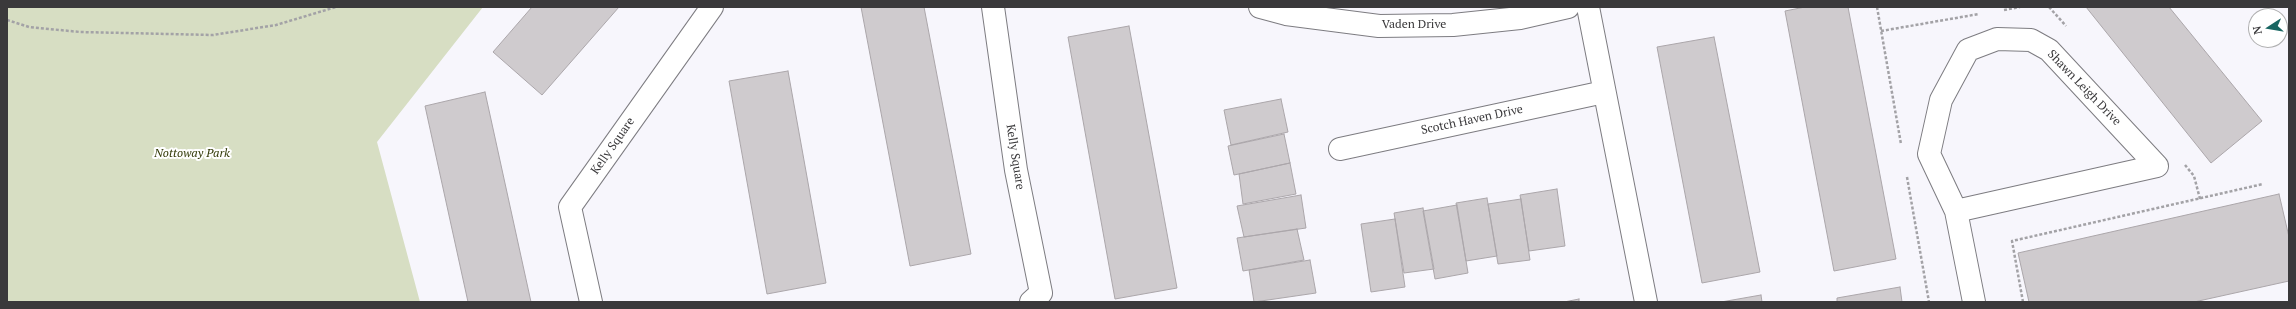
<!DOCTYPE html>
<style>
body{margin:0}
#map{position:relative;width:2296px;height:309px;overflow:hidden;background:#f7f6fc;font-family:"PT Serif",serif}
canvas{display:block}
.frame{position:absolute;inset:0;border:8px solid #3a393b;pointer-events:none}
.north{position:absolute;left:2248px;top:8px;width:40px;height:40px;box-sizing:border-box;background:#fff;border:1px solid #b0b0b1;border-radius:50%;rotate:258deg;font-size:11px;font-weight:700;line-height:16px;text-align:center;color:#3a393b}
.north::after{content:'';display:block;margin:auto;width:14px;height:18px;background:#196662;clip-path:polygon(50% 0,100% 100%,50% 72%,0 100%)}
</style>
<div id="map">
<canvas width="2296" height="309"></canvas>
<div class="frame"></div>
<div class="north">N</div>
</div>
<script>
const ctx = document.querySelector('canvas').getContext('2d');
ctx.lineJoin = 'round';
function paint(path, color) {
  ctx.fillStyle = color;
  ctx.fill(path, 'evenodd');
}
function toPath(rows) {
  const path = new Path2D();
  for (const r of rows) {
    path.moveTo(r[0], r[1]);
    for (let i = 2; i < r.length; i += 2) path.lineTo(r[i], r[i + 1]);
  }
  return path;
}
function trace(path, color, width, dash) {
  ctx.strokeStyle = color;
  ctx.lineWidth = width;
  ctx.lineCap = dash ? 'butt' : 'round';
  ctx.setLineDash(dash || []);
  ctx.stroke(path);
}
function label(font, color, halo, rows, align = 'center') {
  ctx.font = font + ' "PT Serif",serif';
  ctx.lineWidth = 4;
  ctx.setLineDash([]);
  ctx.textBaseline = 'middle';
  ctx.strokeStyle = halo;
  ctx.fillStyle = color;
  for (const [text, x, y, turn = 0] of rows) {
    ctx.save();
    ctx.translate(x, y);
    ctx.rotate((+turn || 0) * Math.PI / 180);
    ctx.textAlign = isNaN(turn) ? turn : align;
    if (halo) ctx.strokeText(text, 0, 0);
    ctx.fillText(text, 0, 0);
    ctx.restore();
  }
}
const green = toPath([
 [7,7,483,7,377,142,420,302,7,302]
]);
const building = toPath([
 [532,7,619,7,542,95,493,52,532,7],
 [861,7,924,7,971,254,910,266,861,7],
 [1805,7,1848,7,1896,259,1834,271,1785,11,1805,7],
 [2086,7,2169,7,2262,121,2211,163,2086,7],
 [1129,26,1177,288,1115,299,1068,37,1129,26],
 [1714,37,1760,272,1702,283,1657,47,1714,37],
 [788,71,826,283,767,294,729,81,788,71],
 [485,92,531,302,468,302,425,106,485,92],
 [1281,99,1288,132,1231,145,1224,110,1281,99],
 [1284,134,1290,163,1234,175,1228,146,1284,134],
 [1290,163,1296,194,1243,204,1239,174,1290,163],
 [1557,189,1565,246,1529,251,1520,195,1557,189],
 [2279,194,2289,237,2289,281,2194,302,2029,302,2018,253,2279,194],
 [1301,195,1306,228,1244,237,1237,206,1301,195],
 [1487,198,1497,256,1466,261,1456,203,1487,198],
 [1521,199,1530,260,1498,264,1488,204,1521,199],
 [1457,205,1468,273,1435,279,1423,211,1457,205],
 [1423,208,1434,269,1404,273,1394,213,1423,208],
 [1395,219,1405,287,1371,292,1361,224,1395,219],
 [1297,229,1304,260,1243,271,1237,238,1297,229],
 [1310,260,1316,293,1254,302,1249,270,1310,260],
 [1900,287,1902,302,1837,302,1837,298,1900,287],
 [1761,295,1762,302,1721,302,1761,295],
 [1579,299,1579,302,1564,302,1579,299]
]);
const path = toPath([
 [1877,7,1901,144],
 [2049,7,2066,26],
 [2004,10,2020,7],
 [7,20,29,27,80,32,213,35,276,25,336,7],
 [1881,31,1979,14],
 [2185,165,2194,176,2200,199],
 [1907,177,1929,302],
 [2023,302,2012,241,2263,184]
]);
const minor = toPath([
 [993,7,1016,170,1041,293,1031,302],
 [1260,7,1286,14,1379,26,1453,25,1520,18,1568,7],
 [1588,7,1646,302],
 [1997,39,2031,40,2049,50,2157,166,1956,211,1929,154,1941,100,1968,50,1997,39],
 [1340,149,1604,92],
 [1956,211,1974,302],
 [591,302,570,207,712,7]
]);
const streetNames = [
 ["Vaden Drive",1414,25],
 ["Shawn Leigh Drive",2084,88,46],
 ["Scotch Haven Drive",1472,120,-12],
 ["Kelly Square",613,146,-55],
 ["Kelly Square",1015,157,81]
];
const parkNames = [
 ["Nottoway Park",192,154]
];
paint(green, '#d7dec3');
paint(building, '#cfcbce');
trace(building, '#aba6aa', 1);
trace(minor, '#7d7c81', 24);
trace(path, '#a3a2a6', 2.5, [3, 2]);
trace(minor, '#fff', 22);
label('12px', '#3a393b', '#fff', streetNames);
label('italic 12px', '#313906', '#fff', parkNames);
</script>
